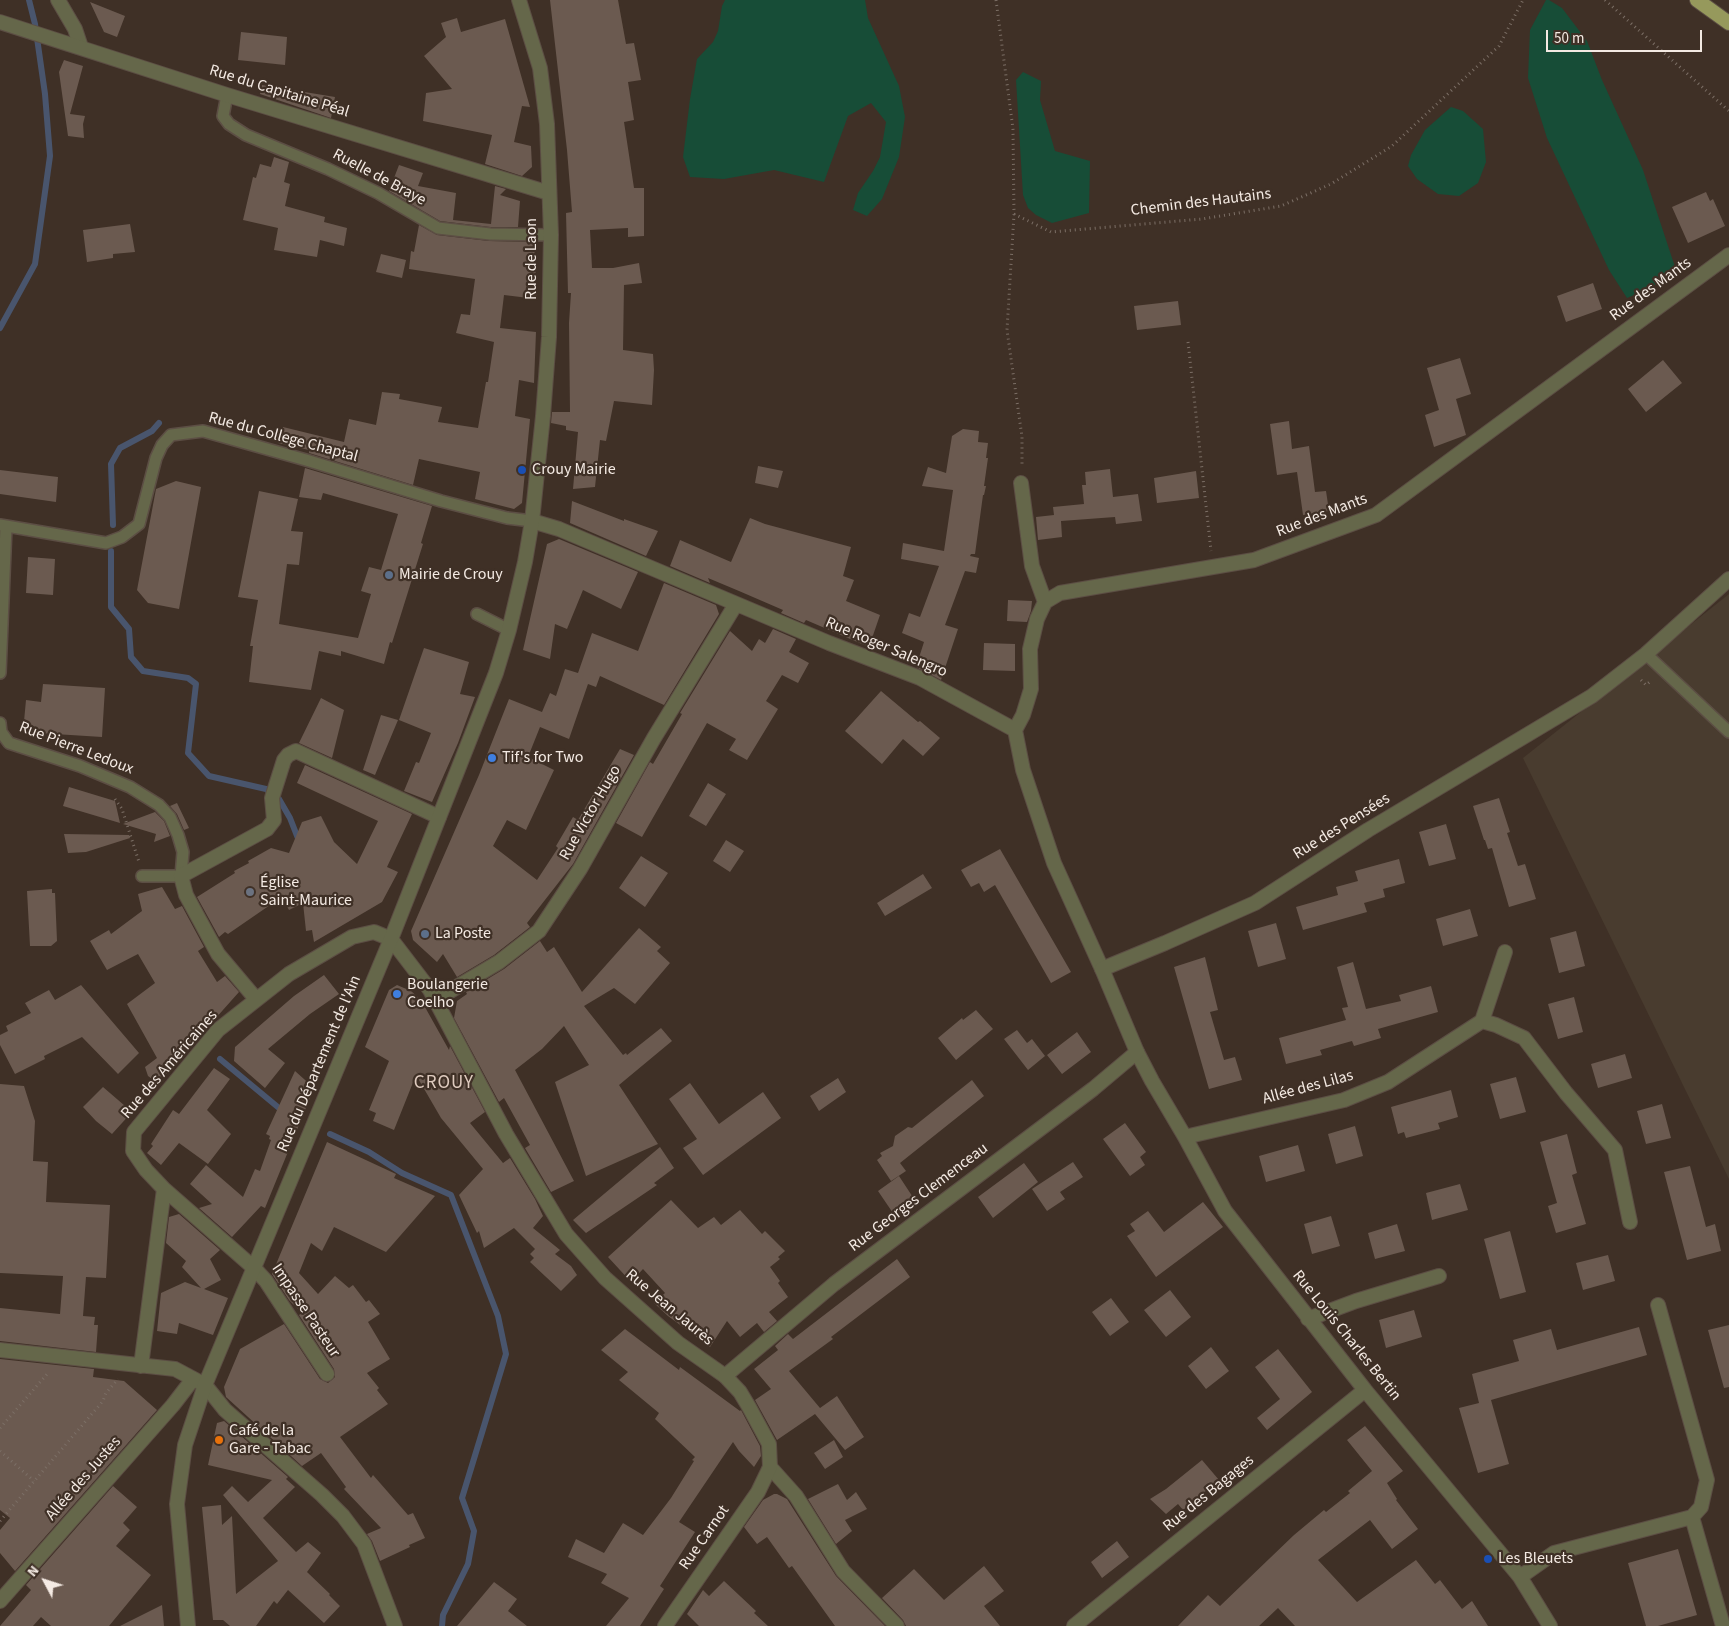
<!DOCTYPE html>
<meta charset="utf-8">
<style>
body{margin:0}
#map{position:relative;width:1729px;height:1626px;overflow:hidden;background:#3f3026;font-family:"Source Sans 3",sans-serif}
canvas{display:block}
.north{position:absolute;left:20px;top:1556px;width:50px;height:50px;-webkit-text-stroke:4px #3f3026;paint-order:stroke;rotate:310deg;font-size:14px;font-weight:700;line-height:20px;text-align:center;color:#f4eae3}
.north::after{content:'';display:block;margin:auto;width:18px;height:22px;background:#f4eae3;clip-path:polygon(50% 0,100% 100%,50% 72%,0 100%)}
.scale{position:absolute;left:1546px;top:30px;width:156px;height:22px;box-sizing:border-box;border:2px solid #f4eae3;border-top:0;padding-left:6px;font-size:15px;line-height:18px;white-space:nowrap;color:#f4eae3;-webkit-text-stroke:4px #3f3026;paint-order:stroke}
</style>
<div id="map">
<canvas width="1729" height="1626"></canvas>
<div class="north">N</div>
<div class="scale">50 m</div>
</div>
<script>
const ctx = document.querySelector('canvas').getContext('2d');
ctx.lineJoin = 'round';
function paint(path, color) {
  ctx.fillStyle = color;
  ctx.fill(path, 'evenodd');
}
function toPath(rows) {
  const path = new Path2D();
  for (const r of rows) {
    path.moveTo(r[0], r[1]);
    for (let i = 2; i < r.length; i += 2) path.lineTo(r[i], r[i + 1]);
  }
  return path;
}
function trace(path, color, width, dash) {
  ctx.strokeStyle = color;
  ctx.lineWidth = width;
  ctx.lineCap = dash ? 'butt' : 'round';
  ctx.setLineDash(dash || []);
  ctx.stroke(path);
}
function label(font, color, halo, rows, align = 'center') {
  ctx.font = font + ' "Source Sans 3",sans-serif';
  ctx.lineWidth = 4.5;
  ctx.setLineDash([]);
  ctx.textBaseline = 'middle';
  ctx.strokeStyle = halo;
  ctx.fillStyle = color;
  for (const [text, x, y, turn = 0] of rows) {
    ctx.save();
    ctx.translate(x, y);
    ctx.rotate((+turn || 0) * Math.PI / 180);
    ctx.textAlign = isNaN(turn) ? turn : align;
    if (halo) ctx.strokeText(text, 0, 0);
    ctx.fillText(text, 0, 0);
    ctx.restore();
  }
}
const commercial = toPath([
 [1729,594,1729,1179,1523,758]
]);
const green = toPath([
 [725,0,865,0,868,18,899,86,905,117,899,157,882,199,867,216,853,210,858,193,873,171,880,157,886,122,871,103,848,116,824,182,774,170,724,179,690,177,683,157,690,99,697,59,713,42,718,31,722,6],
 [1546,0,1549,0,1562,8,1587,41,1602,80,1643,170,1675,267,1651,288,1627,298,1609,270,1547,138,1528,78,1530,30],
 [1023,72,1041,81,1040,100,1055,151,1090,161,1089,213,1052,223,1036,215,1028,208,1023,195,1016,80],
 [1451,107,1463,111,1483,129,1486,162,1478,183,1459,196,1438,194,1417,179,1408,166,1411,155,1425,130]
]);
const stream = toPath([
 [0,328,35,264,50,156,45,94,35,24,29,0],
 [113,525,111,464,120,448,152,431,159,423],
 [111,551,111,607,129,629,131,657,143,671,188,678,196,684,188,753,209,776,266,789,279,799,290,818,299,841],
 [220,1059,285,1113],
 [330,1134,369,1152,402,1173,451,1195,498,1316,506,1354,462,1498,474,1531,468,1564,443,1615,442,1626]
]);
const building = toPath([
 [550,0,618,0,626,44,634,43,641,80,628,82,634,120,624,122,634,188,644,188,644,236,628,237,628,228,590,230,592,268,613,268,639,263,642,283,624,285,623,350,653,354,654,370,652,405,614,401,606,441,600,440,595,487,573,489,578,432,566,430,566,426,551,423,552,412,570,412,569,323,571,293,568,293,566,213,572,212,567,150],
 [90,2,125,16,117,37,104,32],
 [457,18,461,32,505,19,530,107,522,106,514,142,531,146,532,167,522,176,485,164,492,135,423,121,426,93,452,89,424,56,446,37,441,23],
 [241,32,287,37,285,65,238,60],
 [64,60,83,66,70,114,85,116,83,124,84,138,68,136,59,72],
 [262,85,335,97,331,118,260,94],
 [274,157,289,162,284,182,290,184,285,206,325,217,324,222,347,228,344,246,320,240,317,257,274,250,278,228,243,220,253,177,256,178,260,164,271,167],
 [399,165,423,173,418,186,456,193,453,220,491,224,495,186,506,189,500,195,520,201,518,227,490,227,440,221,389,191],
 [1706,192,1710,201,1713,199,1725,226,1688,243,1672,207],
 [130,224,135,252,113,254,113,258,87,262,83,230],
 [419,225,437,235,489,241,534,242,537,299,504,295,500,328,536,332,534,383,519,380,515,416,530,419,522,503,514,509,475,499,480,472,419,459,413,485,309,453,309,450,278,443,283,427,344,442,349,419,376,425,382,392,400,394,399,399,442,407,438,422,478,428,486,382,488,382,494,342,456,333,461,314,470,315,475,279,409,269,411,251,414,252],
 [381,254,406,260,402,278,376,272],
 [1593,283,1602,309,1566,322,1557,296],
 [1178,301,1181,325,1137,330,1134,306],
 [1460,358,1471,394,1456,399,1466,435,1434,447,1425,415,1439,410,1427,368],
 [1663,360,1682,383,1646,412,1628,389],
 [1289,421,1292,449,1309,446,1315,492,1326,491,1329,511,1303,515,1297,472,1277,475,1270,424],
 [963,429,979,431,978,442,988,443,986,458,988,458,984,486,986,486,984,495,983,495,975,554,971,554,970,556,979,558,976,573,965,571,945,625,958,629,941,680,916,667,924,642,902,633,909,613,920,617,939,566,901,559,903,543,944,551,953,490,922,486,928,467,946,473,952,436],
 [758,466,783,471,778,488,755,483],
 [305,468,432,506,421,543,423,544,392,643,390,642,384,664,341,651,341,656,319,651,311,690,249,682,253,646,250,646,258,600,238,597,259,491,298,499,291,531,303,532,299,565,287,564,279,624,358,638,371,594,361,591,369,567,381,570,398,514,323,493,321,500,299,497],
 [1110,469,1113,497,1138,494,1142,521,1116,524,1115,517,1061,521,1062,537,1038,540,1036,517,1054,515,1053,507,1084,504,1082,485,1086,485,1085,472],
 [0,470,58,477,56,502,0,494],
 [1196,471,1199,498,1157,503,1154,478],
 [176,481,201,487,179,609,148,603,137,590,156,489],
 [572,501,624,521,624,519,658,531,646,556,570,523],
 [750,518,765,524,851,547,843,576,854,580,846,601,880,615,869,647,806,620,804,623,781,613,783,610,739,591,708,578,710,583,670,566,680,540,731,562],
 [559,539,638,572,621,609,583,590,567,629,555,624,550,659,523,650,547,544],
 [28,557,55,559,53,595,26,593],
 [664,583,716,605,719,614,716,619,664,705,600,676,596,687,588,684,569,739,540,727,528,757,554,770,526,830,507,820,493,846,537,880,558,848,556,846,573,817,578,820,620,749,634,755,573,864,527,923,530,927,494,955,457,977,443,954,437,962,413,940,411,931,479,775,509,699,542,712,550,693,556,696,565,669,578,673,592,633,638,651],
 [1008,600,1032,601,1031,611,1027,622,1007,621],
 [773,629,796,639,789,652,809,663,798,683,782,675,766,701,778,709,747,760,729,750,736,739,707,723,642,837,616,823,650,762,653,764,682,714,680,713,730,631,752,651,759,639,765,643],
 [984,643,1015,644,1015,671,983,670],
 [424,648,469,662,460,694,475,697,458,743,432,802,404,791,416,762,419,763,431,733,399,720],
 [43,684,105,688,102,737,23,732,26,700,41,702],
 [881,691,918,722,920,721,940,738,923,756,903,739,882,764,845,731],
 [321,698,344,710,332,758,299,743],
 [381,715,398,720,375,775,363,770],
 [305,765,412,814,387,867,398,872,382,902,314,942,312,930,306,931,303,903,289,910,281,895,273,903,228,934,225,932,219,937,197,897,235,873,234,871,249,863,248,861,271,848,289,853,302,822,321,816,334,842,357,864,378,821,297,783],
 [708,783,726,794,706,826,689,816],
 [69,787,115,801,120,823,63,806],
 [1499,798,1510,832,1507,833,1518,866,1525,864,1536,899,1509,907,1492,848,1488,849,1485,840,1484,840,1473,806],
 [177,803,189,828,184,830,177,814,170,806],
 [155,812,164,821,170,836,154,842,156,834,123,824],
 [1446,824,1456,859,1429,866,1419,832],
 [64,834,129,835,130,838,86,852,68,853],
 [726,840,744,851,730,872,713,861],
 [1000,849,1071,972,1051,983,995,885,984,892,979,883,971,887,961,870],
 [641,856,668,873,645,907,619,888],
 [1399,859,1405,883,1383,889,1385,897,1364,903,1367,912,1303,930,1296,907,1338,895,1336,887,1358,881,1355,871],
 [923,874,932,888,885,916,877,903],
 [162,887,175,909,182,906,204,947,198,951,217,982,225,976,239,992,158,1083,148,1076,145,1067,157,1058,127,1004,155,983,138,954,107,970,90,941,109,930,111,934,142,911,138,894],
 [52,889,52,893,55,893,57,941,51,946,30,946,27,891],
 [1470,909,1478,936,1443,946,1436,919],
 [1276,923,1286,959,1258,967,1248,931],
 [639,928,661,947,657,951,670,963,635,1004,614,988,584,1006,623,1055,626,1053,627,1055,661,1028,672,1041,619,1085,658,1144,586,1176,555,1082,589,1065,564,1026,542,1049,515,1070,574,1181,551,1192,525,1148,530,1145,504,1098,499,1102,454,1018,457,1001,467,994,466,992,504,969,540,941,547,952,554,947,582,992],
 [1576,931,1585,966,1559,973,1550,938],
 [1205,957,1218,1010,1210,1012,1224,1060,1235,1057,1242,1080,1209,1089,1174,967],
 [1353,962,1366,1009,1401,1001,1399,995,1431,986,1438,1012,1378,1029,1381,1038,1354,1046,1352,1041,1320,1050,1322,1055,1286,1064,1279,1038,1346,1020,1342,1008,1348,1007,1337,967],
 [324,975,339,994,310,1014,268,1049,285,1063,265,1088,234,1061,235,1047,294,996],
 [81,985,139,1053,118,1074,82,1037,44,1056,45,1059,15,1074,0,1045,0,1035,8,1031,6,1026,31,1013,25,1003,49,990,55,1000],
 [397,985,411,991,421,1000,449,1050,450,1046,485,1112,470,1123,503,1163,510,1158,535,1199,543,1216,533,1228,560,1250,555,1254,571,1266,577,1275,561,1291,530,1262,534,1258,530,1254,535,1249,514,1228,484,1248,479,1231,477,1233,459,1195,483,1169,441,1118,416,1075,394,1130,373,1121,376,1113,369,1110,389,1061,365,1047,389,990],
 [1574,997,1583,1032,1558,1039,1548,1004],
 [976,1010,993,1029,956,1060,938,1038,962,1018,963,1020],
 [1017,1030,1027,1043,1032,1039,1045,1056,1028,1070,1004,1039],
 [1077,1032,1091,1052,1062,1074,1047,1055],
 [1625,1054,1632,1078,1598,1088,1591,1064],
 [214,1068,230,1079,207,1110,231,1134,208,1164,179,1143,161,1165,147,1153,153,1146,151,1144,173,1110,179,1114],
 [295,1071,314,1088,265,1208,261,1206,232,1237,199,1208,212,1204,190,1184,206,1165,243,1197,255,1169,260,1171,271,1140,269,1139,270,1136,266,1134],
 [1516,1077,1526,1112,1500,1119,1490,1084],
 [838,1078,846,1092,819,1111,810,1096],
 [972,1080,984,1096,900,1163,906,1171,891,1181,877,1160,882,1156,880,1153,893,1146,895,1136,908,1127,912,1128],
 [690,1083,719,1124,763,1092,781,1118,703,1175,683,1148,697,1139,669,1099],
 [0,1084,24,1086,35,1121,33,1161,48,1162,46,1202,110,1205,106,1278,86,1277,83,1316,95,1317,94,1325,98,1325,96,1352,0,1341,0,1308,60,1314,63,1276,0,1273],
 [103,1087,132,1112,112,1134,96,1121,83,1107],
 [1451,1090,1458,1117,1438,1123,1440,1129,1406,1138,1404,1132,1398,1134,1391,1107],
 [1662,1104,1671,1138,1646,1144,1637,1111],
 [1125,1123,1146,1152,1140,1157,1145,1165,1130,1176,1103,1139],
 [1355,1126,1363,1156,1336,1164,1328,1134],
 [1567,1134,1577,1173,1572,1175,1586,1224,1556,1233,1548,1206,1557,1203,1540,1142],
 [327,1142,396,1174,394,1178,435,1196,386,1252,334,1227,322,1251,311,1243,299,1273,318,1294,335,1276,349,1288,353,1285,366,1302,369,1300,380,1314,368,1322,390,1359,367,1373,379,1388,377,1390,388,1404,340,1437,371,1478,373,1475,408,1515,413,1513,425,1538,409,1545,410,1547,380,1561,372,1541,367,1534,381,1528,344,1489,346,1487,321,1453,302,1466,226,1397,224,1387,240,1349,284,1324,320,1379,328,1383,335,1377,334,1369,299,1315,302,1313,289,1300,272,1274],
 [1298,1145,1305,1171,1266,1182,1259,1156],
 [660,1147,674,1168,654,1183,657,1185,586,1233,573,1220],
 [1073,1162,1083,1177,1060,1192,1065,1199,1047,1211,1032,1189],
 [1024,1163,1038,1182,993,1218,978,1197],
 [1690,1166,1706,1227,1715,1224,1721,1251,1687,1260,1664,1172],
 [899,1176,918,1205,897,1219,878,1191],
 [1460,1184,1468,1210,1432,1220,1426,1193],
 [671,1200,698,1228,714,1217,721,1225,740,1210,762,1234,765,1231,785,1251,778,1257,780,1259,770,1267,780,1281,778,1283,788,1297,769,1312,777,1321,764,1332,757,1323,740,1337,727,1321,710,1347,668,1316,654,1303,665,1293,643,1269,631,1282,608,1257],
 [1203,1202,1223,1227,1156,1277,1127,1236,1135,1231,1130,1224,1148,1211,1164,1232],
 [179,1214,220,1250,210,1259,221,1280,204,1289,228,1298,213,1335,179,1323,177,1334,157,1331,161,1293,185,1282,201,1288,182,1267,186,1261,166,1243,169,1217],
 [1331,1216,1340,1246,1312,1254,1304,1224],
 [1397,1224,1405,1251,1375,1259,1368,1233],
 [1510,1231,1526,1292,1500,1299,1484,1239],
 [1608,1255,1615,1281,1583,1290,1576,1263],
 [897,1259,910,1277,831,1337,833,1339,789,1371,820,1408,837,1396,864,1437,845,1450,815,1414,777,1440,755,1400,771,1389,754,1369,778,1350,775,1346,788,1334,793,1339],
 [1170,1290,1191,1317,1166,1337,1144,1310],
 [1111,1298,1129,1322,1110,1336,1092,1312],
 [1414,1310,1422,1337,1386,1348,1379,1320],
 [1729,1325,1729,1387,1724,1388,1708,1330],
 [1639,1327,1647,1355,1491,1400,1509,1464,1478,1473,1459,1408,1479,1403,1472,1374,1519,1361,1513,1340,1551,1329,1557,1350],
 [625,1329,679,1370,680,1367,740,1411,741,1410,760,1446,761,1456,754,1467,739,1451,733,1442,679,1522,695,1532,660,1586,664,1589,640,1626,606,1626,629,1598,601,1583,607,1574,568,1557,576,1539,604,1553,623,1523,643,1535,671,1498,694,1461,692,1460,695,1457,655,1419,659,1413,619,1380,628,1372,601,1350],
 [1211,1347,1229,1371,1206,1389,1188,1366],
 [1278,1349,1312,1392,1267,1430,1257,1418,1280,1399,1255,1367],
 [0,1359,94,1369,93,1377,124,1381,157,1410,15,1571,0,1553,0,1530,10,1518,0,1510],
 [224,1421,288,1477,286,1479,295,1487,263,1518,296,1552,308,1542,321,1553,307,1572,330,1594,329,1595,340,1606,324,1623,288,1590,277,1604,274,1601,256,1626,230,1626,223,1620,213,1620,202,1507,221,1505,222,1525,232,1516,236,1594,278,1561,223,1495,232,1486,248,1502,272,1480,208,1465,217,1423],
 [1365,1426,1403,1471,1387,1483,1397,1499,1396,1500,1418,1529,1392,1549,1370,1520,1318,1560,1357,1602,1416,1560,1435,1584,1440,1580,1462,1609,1472,1601,1488,1626,1295,1626,1278,1608,1259,1626,1178,1626,1208,1595,1220,1606,1294,1535,1324,1510,1326,1512,1350,1493,1348,1491,1372,1471,1347,1440],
 [834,1440,843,1457,825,1469,814,1453],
 [1202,1460,1219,1480,1183,1510,1178,1504,1166,1514,1150,1499,1166,1489],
 [838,1484,847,1500,856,1492,867,1509,845,1520,852,1531,836,1544,808,1499],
 [113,1486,137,1507,123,1523,130,1530,116,1546,151,1575,109,1626,51,1626,41,1617,33,1626,0,1626,31,1590,26,1585],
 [774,1494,777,1494,787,1499,836,1576,885,1626,835,1626,792,1566,789,1568,767,1537,757,1544,744,1527,763,1500],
 [1117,1541,1129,1557,1102,1578,1091,1562],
 [1678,1549,1697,1615,1658,1626,1646,1626,1628,1563],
 [984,1566,1004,1591,984,1606,1000,1626,906,1626,903,1620,882,1598,914,1569,944,1600],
 [724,1581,756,1611,754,1613,768,1626,699,1626,687,1614,703,1590,709,1596],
 [494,1582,517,1599,508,1611,527,1626,457,1626],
 [162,1605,164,1626,120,1626]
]);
const path = toPath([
 [996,0,1013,129,1014,214,1007,330,1022,437,1022,467],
 [1605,0,1729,111],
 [1014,214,1051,232,1202,219,1281,206,1331,184,1392,146,1499,46,1523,0],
 [1188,342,1211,551],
 [1641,680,1646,685,1651,681],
 [115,799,122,809,139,862],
 [0,1428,49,1372],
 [0,1451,34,1481],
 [0,1521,103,1401,106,1393,118,1379]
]);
const service = toPath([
 [227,95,223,116,229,124,246,135,328,169,378,193,438,228,490,234,551,235],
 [0,525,106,543,122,537,139,524,156,458,162,445,171,435,203,431,306,460,441,501,507,518,532,521],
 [477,614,509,630],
 [1646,654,1729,732],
 [0,673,6,527],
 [0,723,1,732,9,743,80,766,130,787,159,805,170,817,178,835,183,852,181,876,142,876]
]);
const minor = toPath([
 [58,0,75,29,81,47],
 [1021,483,1032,566,1045,602],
 [532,521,559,529,829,643,920,678,1015,730,1023,770,1054,863,1102,969],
 [1015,730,1023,715,1031,689,1030,649,1037,619,1045,602,1060,593,1254,560,1376,515,1729,255],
 [1505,952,1482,1021,1496,1025,1524,1038,1566,1093,1615,1150,1630,1222],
 [256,999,218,954,186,895,181,876,267,829,274,820,272,798,284,760,288,755,296,751,439,817],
 [435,1000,499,962,539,931,580,869,654,738,736,604],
 [1137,1052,1152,1081,1185,1137,1225,1211,1365,1390,1520,1577,1550,1626],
 [1185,1137,1344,1100,1388,1082,1482,1021],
 [164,1189,254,1268,266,1281,327,1374],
 [1308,1319,1356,1301,1439,1276],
 [0,1350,175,1369,205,1385,225,1410,322,1495,343,1516,364,1544,395,1626],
 [141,1366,164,1189,146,1170,133,1151,134,1132,218,1030,289,974,352,937,374,932,391,939,430,990,506,1134,566,1234,605,1278,678,1343,725,1376],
 [770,1467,796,1496,843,1571,897,1626],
 [1692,1517,1723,1626],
 [1520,1577,1554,1553,1692,1517,1701,1507,1707,1480,1658,1305],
 [0,1601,173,1405,193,1379],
 [1074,1626,1365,1390]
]);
const tertiary = toPath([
 [0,22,227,95,549,193],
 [188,1626,177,1504,185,1445,205,1385,391,939,496,673,509,630,525,562,532,521,543,416,549,337,551,235,547,124,540,68,519,0],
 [665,1626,758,1492,770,1467,769,1444,749,1407,740,1392,725,1376,834,1284,1093,1089,1137,1052,1102,969,1165,943,1255,903,1368,830,1592,696,1646,654,1729,579]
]);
const primary = toPath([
 [1697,0,1729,23]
]);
const markers = [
 [522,470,5,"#1a4fb4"],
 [389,575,5,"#5c6f8a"],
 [492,758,5,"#3f7fe0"],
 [250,892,5,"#6b7280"],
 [425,934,5,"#5c6f8a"],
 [397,994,5,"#3f7fe0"],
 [219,1440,5,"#e8710a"],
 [1488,1559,5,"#1a4fb4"]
];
const streetNames = [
 ["Rue du Capitaine Péal",279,92,17],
 ["Ruelle de Braye",379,178,28],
 ["Chemin des Hautains",1201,203,-7],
 ["Rue de Laon",532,259,-90],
 ["Rue des Mants",1651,290,-36],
 ["Rue du College Chaptal",283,438,15],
 ["Rue des Mants",1322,516,-21],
 ["Rue Roger Salengro",886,648,23],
 ["Rue Pierre Ledoux",76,749,21],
 ["Rue Victor Hugo",591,813,-60],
 ["Rue des Pensées",1342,827,-32],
 ["Rue du Département de l'Ain",320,1064,-67],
 ["Rue des Américaines",170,1065,-49],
 ["Allée des Lilas",1308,1088,-15],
 ["Rue Georges Clemenceau",919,1198,-37],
 ["Rue Jean Jaurès",669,1308,40],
 ["Impasse Pasteur",305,1311,56],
 ["Rue Louis Charles Bertin",1346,1336,51],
 ["Allée des Justes",84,1479,-49],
 ["Rue des Bagages",1209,1494,-39],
 ["Rue Carnot",705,1538,-55]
];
const poiNames = [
 ["Crouy Mairie",532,470],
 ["Mairie de Crouy",399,575],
 ["Tif's for Two",502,758],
 ["Église",260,883],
 ["Saint-Maurice",260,901],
 ["La Poste",435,934],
 ["Boulangerie",407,985],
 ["Coelho",407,1003],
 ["Café de la",229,1431],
 ["Gare - Tabac",229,1449],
 ["Les Bleuets",1498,1559]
];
const quarterNames = [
 ["CROUY",444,1084]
];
paint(commercial, '#493c2f');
paint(green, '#174d37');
trace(stream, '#49556d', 6);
paint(building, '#6b5a50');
trace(service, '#5c4e44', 14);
trace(minor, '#5c4e44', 16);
trace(tertiary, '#5c4e44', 16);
trace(primary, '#5c4e44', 16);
trace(path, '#7c6f66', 3, [1, 4]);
trace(service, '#65674a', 11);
trace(minor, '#65674a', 14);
trace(tertiary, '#65674a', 14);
trace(primary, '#96995c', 14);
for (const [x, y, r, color] of markers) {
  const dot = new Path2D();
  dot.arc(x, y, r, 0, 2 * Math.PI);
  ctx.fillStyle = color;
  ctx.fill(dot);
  trace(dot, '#3f3026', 2);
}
label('16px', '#f4eae3', '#3f3026', streetNames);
label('16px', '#f4eae3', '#3f3026', poiNames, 'left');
ctx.letterSpacing = '1px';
label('19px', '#dfcbbf', '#3f3026', quarterNames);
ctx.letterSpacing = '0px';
</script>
